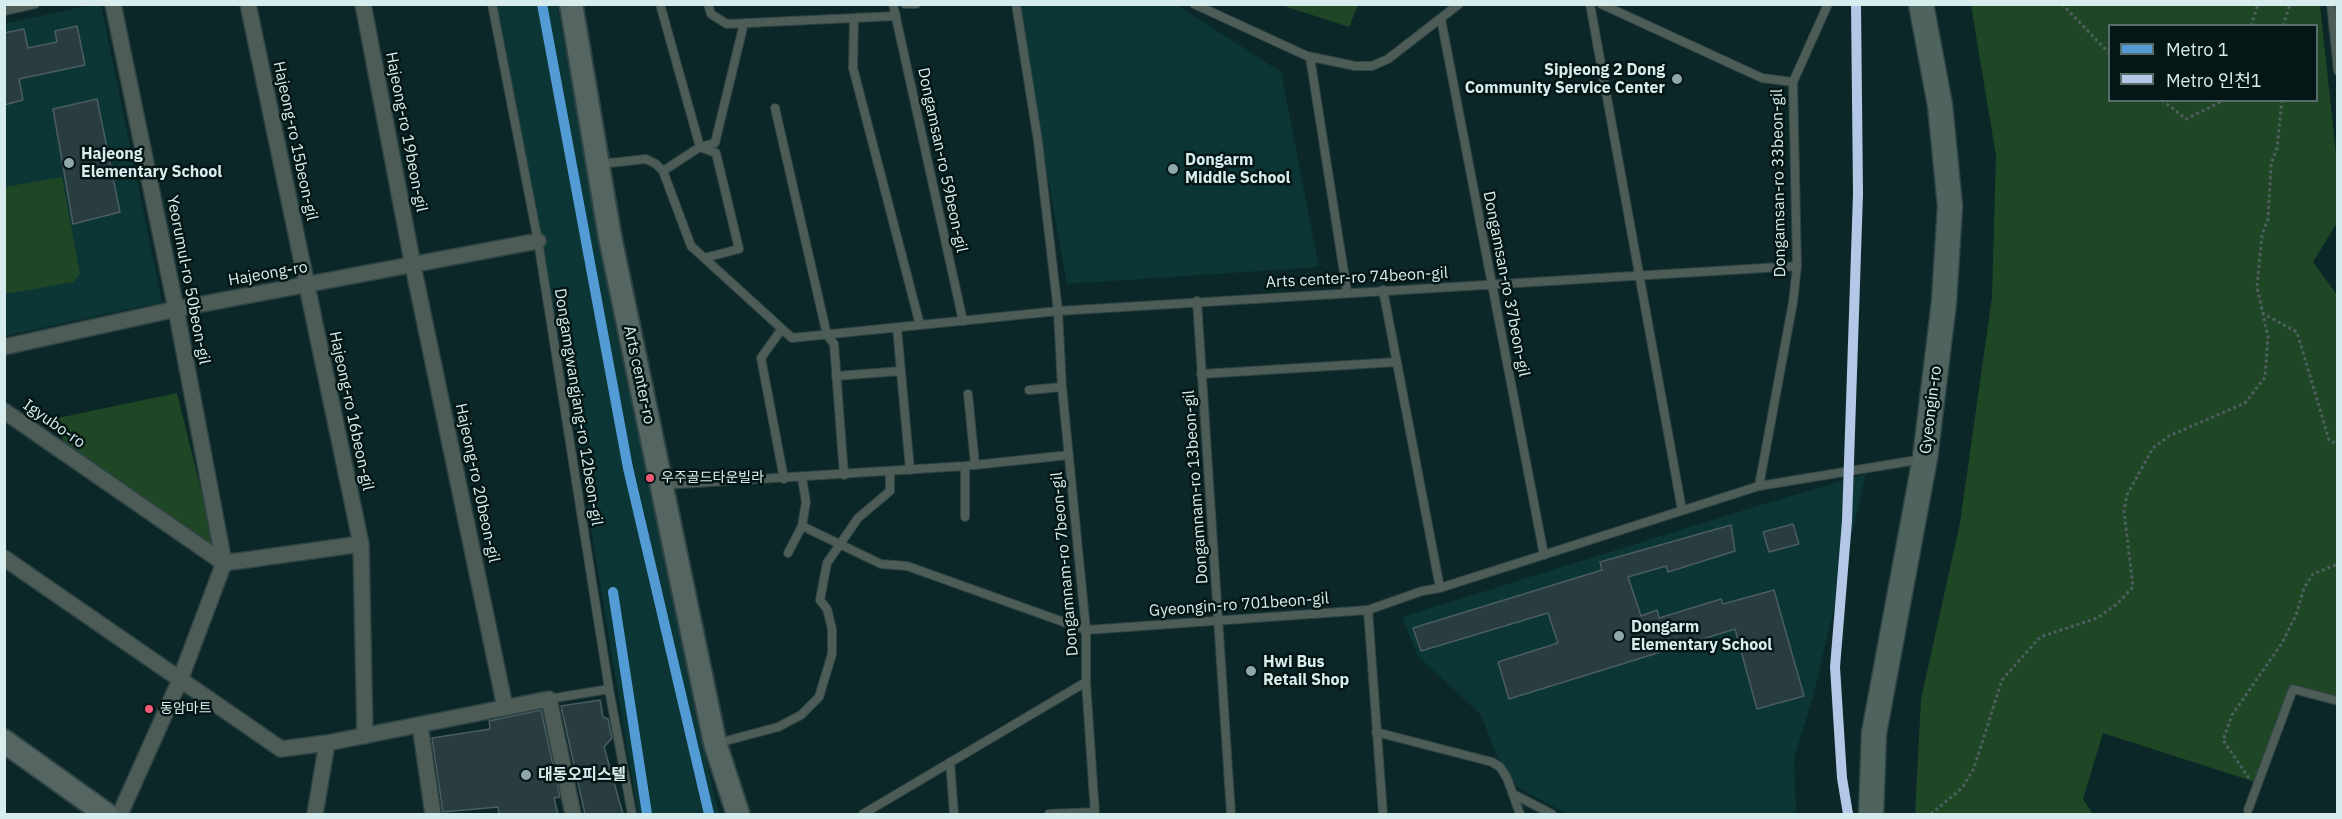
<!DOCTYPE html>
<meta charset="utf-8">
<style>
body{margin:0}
#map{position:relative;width:2342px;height:819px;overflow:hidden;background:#0c2727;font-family:"IBM Plex Sans","Noto Sans KR",sans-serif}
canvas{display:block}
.frame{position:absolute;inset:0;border:6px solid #d7eded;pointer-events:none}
.legend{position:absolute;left:2108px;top:24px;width:210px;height:78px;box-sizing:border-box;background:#051616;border:2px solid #596c6c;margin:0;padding:8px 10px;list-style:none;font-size:18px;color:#d7eded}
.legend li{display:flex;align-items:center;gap:12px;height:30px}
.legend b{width:30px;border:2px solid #596c6c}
</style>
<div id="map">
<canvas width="2342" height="819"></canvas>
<div class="frame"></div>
<ul class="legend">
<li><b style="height:8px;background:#539bd4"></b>Metro 1</li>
<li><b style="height:8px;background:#b4c7e7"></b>Metro 인천1</li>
</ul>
</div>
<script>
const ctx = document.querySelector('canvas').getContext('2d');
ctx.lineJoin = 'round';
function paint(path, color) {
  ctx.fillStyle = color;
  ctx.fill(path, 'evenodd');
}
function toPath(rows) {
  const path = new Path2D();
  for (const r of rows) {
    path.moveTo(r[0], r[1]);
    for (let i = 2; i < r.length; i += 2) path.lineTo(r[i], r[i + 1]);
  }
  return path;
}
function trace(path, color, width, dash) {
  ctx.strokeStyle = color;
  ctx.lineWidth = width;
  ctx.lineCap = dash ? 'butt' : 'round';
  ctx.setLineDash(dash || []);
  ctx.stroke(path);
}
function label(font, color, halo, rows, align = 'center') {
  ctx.font = font + ' "IBM Plex Sans","Noto Sans KR",sans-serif';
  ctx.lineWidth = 5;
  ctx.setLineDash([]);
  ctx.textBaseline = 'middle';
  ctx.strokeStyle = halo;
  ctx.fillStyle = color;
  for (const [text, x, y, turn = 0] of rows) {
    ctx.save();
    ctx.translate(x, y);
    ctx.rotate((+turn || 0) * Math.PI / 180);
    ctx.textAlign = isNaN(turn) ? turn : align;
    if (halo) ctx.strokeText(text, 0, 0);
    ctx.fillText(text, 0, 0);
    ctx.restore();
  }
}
const built = toPath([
 [1040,4,1177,5,1281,72,1319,267,1067,284,1017,7],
 [91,5,101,5,162,302,5,336,4,24],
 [496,5,557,5,616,332,645,458,695,712,719,814,638,814,562,351],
 [1866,474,1813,696,1794,759,1796,814,1567,814,1517,787,1498,758,1481,715,1418,656,1402,617,1757,506]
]);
const green = toPath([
 [1281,5,1358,4,1358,5,1349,27],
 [1971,5,2320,5,2337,163,2338,221,2313,262,2337,295,2337,703,2293,690,2258,783,2103,733,2083,799,2093,814,1915,814,1921,699,1960,523,1992,297,1996,156],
 [2110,26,2316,26,2316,100,2110,100],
 [62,177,80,274,73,282,5,294,5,187],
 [177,393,215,547,63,441,58,418]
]);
const building = toPath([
 [77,26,85,65,19,79,23,100,4,105,4,33,24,29,28,48,57,42,55,31,77,26],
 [97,99,120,212,73,224,53,109,97,99],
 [1793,524,1799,544,1769,552,1763,532,1793,524],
 [1731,525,1735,551,1668,572,1666,566,1628,577,1641,616,1657,610,1659,618,1721,599,1723,604,1774,590,1804,696,1757,709,1735,629,1509,699,1498,662,1558,643,1548,613,1421,651,1413,628,1602,570,1600,562,1731,525],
 [600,700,603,717,608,719,612,738,604,747,623,814,585,814,561,706,600,700],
 [541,710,560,797,554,798,558,814,499,814,498,807,443,812,432,738,490,729,489,721,541,710]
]);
const path = toPath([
 [2062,4,2110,54],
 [2251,26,2258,4],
 [2283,26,2290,4],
 [2162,100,2186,119,2225,100],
 [2262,313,2297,332,2329,440,2338,445],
 [2249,778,2223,740,2232,715,2282,643,2296,615,2304,588,2313,574,2338,564],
 [1931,814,1962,788,1974,768,2002,680,2040,637,2097,618,2117,604,2133,587,2124,511,2127,495,2153,448,2169,436,2245,403,2265,377,2268,337,2257,287,2262,235,2268,219,2271,164,2277,148,2282,100]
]);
const lane = toPath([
 [492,4,538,241,609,689,632,814],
 [660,4,700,147,716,153,739,249,704,258],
 [708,4,711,14,727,24,896,16],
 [893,4,963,321],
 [905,4,916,4],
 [1016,4,1038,141,1058,311,1062,387,1086,630,1086,682,1095,814],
 [1194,4,1307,56,1355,66,1372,66,1388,59,1459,4],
 [1590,4,1682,510],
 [1601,4,1762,78,1793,82,1797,266,1793,302,1759,486],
 [2331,4,2338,71],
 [4,11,35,4],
 [854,18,853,68,920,325],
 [1441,19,1544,555],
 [1310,57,1347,292],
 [1793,82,1828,4],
 [775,108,827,335,834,344,844,475],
 [600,164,646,159,656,164,663,171,691,246,792,338,1058,311,1797,266],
 [663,171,700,147,715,143,744,23],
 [1383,290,1440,588],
 [1197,301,1231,814],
 [897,328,910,470],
 [781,330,761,358,784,479],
 [1201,374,1397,362],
 [836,376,901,371],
 [1029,390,1062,387],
 [968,394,975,465],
 [965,466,965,517],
 [664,485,965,466,1069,455],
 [802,526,881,564,907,566,1086,630,1368,610,1422,591,1440,588,1759,486,1923,459],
 [788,553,802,526,806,502,802,478],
 [1368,610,1383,814],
 [549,699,609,689],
 [1376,732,1492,762,1500,767,1507,778,1520,814],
 [718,743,778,727,801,715,819,697,832,654,832,629,827,609,820,600,827,563,858,518,890,491,890,471],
 [950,762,954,814],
 [1513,794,1552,814],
 [2248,810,2293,689,2338,701],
 [863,814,1086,682],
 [1049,814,1095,812]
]);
const street = toPath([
 [113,4,176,309,224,563,180,680,120,814],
 [248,4,361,544,365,736],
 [363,4,413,266,505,707],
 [4,347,176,309,538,241],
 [4,411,224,563,361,544],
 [4,558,281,749,327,743,549,699,573,814],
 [420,725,433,814],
 [315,814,327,743]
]);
const secondary = toPath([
 [571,4,610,237,715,743,738,814],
 [4,741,106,814]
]);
const primary = toPath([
 [1871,814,1874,733,1925,458,1944,302,1950,206,1940,105,1921,4]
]);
const metro1 = toPath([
 [542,4,628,468,709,814],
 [613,592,647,814]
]);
const metro2 = toPath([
 [1848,814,1842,778,1835,667,1847,521,1858,194,1856,4]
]);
const markers = [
 [1677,79,6,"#90a8a8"],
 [69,163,6,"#90a8a8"],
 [1173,169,6,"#90a8a8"],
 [650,478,5,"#f75a77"],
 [1619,636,6,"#90a8a8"],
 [1251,671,6,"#90a8a8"],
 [149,709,5,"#f75a77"],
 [526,775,6,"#90a8a8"]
];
const busNames = [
 ["우주골드타운빌라",661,478],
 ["동암마트",160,709]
];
const poiNames = [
 ["Sipjeong 2 Dong",1665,70,"right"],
 ["Community Service Center",1665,88,"right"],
 ["Hajeong",81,154],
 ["Elementary School",81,172],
 ["Dongarm",1185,160],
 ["Middle School",1185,178],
 ["Dongarm",1631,627],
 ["Elementary School",1631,645],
 ["Hwi Bus",1263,662],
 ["Retail Shop",1263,680],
 ["대동오피스텔",538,775]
];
const streetNames = [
 ["Hajeong-ro 19beon-gil",406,132,79],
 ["Hajeong-ro 15beon-gil",295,141,78],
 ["Dongamsan-ro 59beon-gil",942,160,78],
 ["Dongamsan-ro 33beon-gil",1779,183,-91],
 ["Hajeong-ro",268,274,-10],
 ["Arts center-ro 74beon-gil",1357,278,-3],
 ["Yeorumul-ro 50beon-gil",188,280,79],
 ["Dongamsan-ro 37beon-gil",1506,284,79],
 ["Arts center-ro",639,375,78],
 ["Dongamgwangjang-ro 12beon-gil",578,407,81],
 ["Gyeongin-ro",1931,410,-83],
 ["Hajeong-ro 16beon-gil",351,411,78],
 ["Igyubo-ro",54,424,35],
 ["Hajeong-ro 20beon-gil",477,483,78],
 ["Dongamnam-ro 13beon-gil",1196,487,-94],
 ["Dongamnam-ro 7beon-gil",1065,564,-95],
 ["Gyeongin-ro 701beon-gil",1239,605,-4]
];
paint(built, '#0c3636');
paint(green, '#1f4725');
paint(building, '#293c3f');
trace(building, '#4a5d60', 1.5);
trace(lane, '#2f4444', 10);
trace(street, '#2f4444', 18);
trace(secondary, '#2f4444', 26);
trace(primary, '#2f4444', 27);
trace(path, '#4e5f5d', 3, [3, 3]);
trace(lane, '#4d5c57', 8);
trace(street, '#4d5c57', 15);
trace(secondary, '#556662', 22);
trace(primary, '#4f635f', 24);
trace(metro1, '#539bd4', 10);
trace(metro2, '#b4c7e7', 10);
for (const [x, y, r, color] of markers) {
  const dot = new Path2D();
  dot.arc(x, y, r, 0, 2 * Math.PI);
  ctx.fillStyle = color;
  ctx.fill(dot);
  trace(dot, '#051616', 2);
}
label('14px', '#d7eded', '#051616', busNames, 'left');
label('bold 16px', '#d7eded', '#051616', poiNames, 'left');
label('16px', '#d7eded', '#051616', streetNames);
</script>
